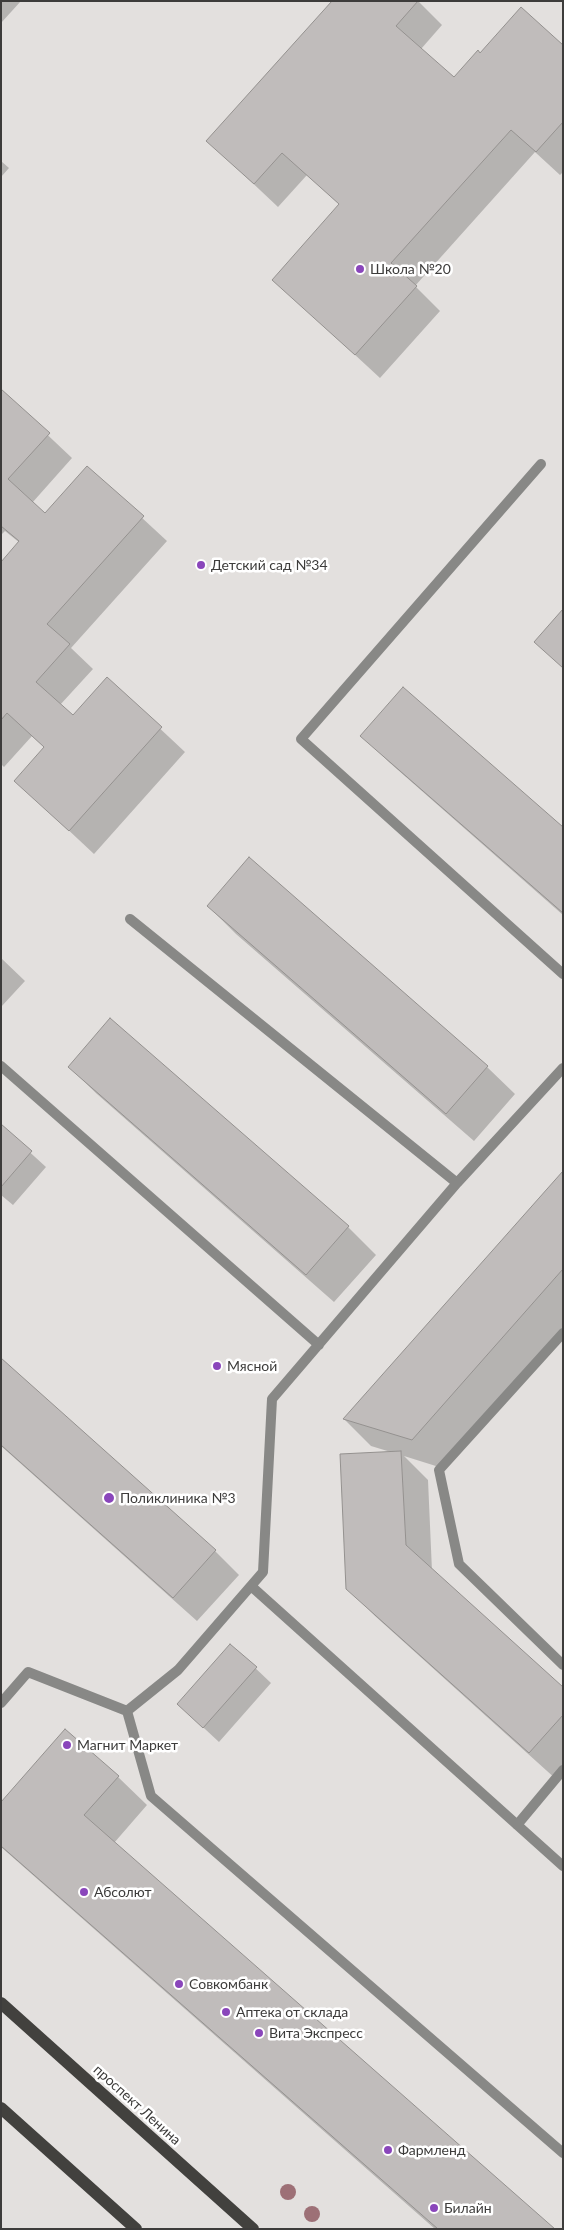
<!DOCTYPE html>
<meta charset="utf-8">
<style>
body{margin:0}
#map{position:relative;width:564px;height:2230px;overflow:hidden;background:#e3e0de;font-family:Lato,sans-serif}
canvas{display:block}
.frame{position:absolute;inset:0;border:2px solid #3d3c3b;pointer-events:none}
</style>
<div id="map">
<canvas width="564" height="2230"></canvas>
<div class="frame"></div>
</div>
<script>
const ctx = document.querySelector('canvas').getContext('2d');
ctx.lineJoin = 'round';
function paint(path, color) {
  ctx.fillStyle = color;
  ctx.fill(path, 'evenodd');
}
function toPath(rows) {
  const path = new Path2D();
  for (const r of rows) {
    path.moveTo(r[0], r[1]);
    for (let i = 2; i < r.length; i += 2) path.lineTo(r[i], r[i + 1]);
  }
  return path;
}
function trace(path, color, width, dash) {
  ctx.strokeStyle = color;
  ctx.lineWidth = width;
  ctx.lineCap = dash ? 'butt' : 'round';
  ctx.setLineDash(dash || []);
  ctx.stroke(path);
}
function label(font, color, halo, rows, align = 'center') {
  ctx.font = font + ' Lato,sans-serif';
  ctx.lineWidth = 5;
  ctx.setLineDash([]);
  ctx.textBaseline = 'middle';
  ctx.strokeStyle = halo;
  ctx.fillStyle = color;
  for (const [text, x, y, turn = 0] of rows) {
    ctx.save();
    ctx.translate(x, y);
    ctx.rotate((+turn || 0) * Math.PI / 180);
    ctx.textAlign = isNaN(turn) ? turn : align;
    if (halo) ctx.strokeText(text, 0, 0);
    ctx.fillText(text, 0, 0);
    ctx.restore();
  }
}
const shadow = toPath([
 [1,1,21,1,1,23],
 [333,1,418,1,442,25,421,49,454,79,480,55,563,46,563,172,560,175,535,152,415,286,440,311,380,378,274,280,340,205,307,175,278,207,208,141],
 [1,161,9,168,1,177],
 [1,391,72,458,32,503,45,515,88,468,167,541,71,648,93,669,60,705,73,717,107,679,185,752,94,854,16,781,45,748,32,736,4,767,1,764,1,564,20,543,5,531,1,535],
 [362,736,563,829,563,915,390,763],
 [249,859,487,1067,515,1094,474,1141,236,934,208,906],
 [1,958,25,981,1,1007],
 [110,1019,348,1227,376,1255,334,1302,97,1094,69,1067],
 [1,1126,46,1167,13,1205,1,1195],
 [563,1173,563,1328,439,1467,404,1456,428,1480,432,1571,563,1689,563,1773,557,1780,375,1616,348,1588,394,1453,371,1446,344,1419],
 [1,1360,215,1551,239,1575,197,1621,1,1446],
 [231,1645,271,1683,219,1742,178,1704],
 [118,1777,147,1805,114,1843,553,2229,435,2229,1,1847,1,1804]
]);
const building = toPath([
 [332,1,418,1,396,26,454,77,478,50,480,53,521,7,563,45,563,122,536,152,511,130,391,263,417,286,355,355,272,280,339,204,282,153,254,184,206,141,332,1],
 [1,389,50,433,8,479,45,513,87,466,144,516,47,624,70,644,36,682,73,715,107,677,162,727,69,831,14,781,44,747,7,713,1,720,1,562,19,541,1,526,1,389],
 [563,609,563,668,534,642,563,609],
 [403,687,563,827,563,913,360,736,403,687],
 [249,857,488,1066,446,1114,207,906,249,857],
 [110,1018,349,1226,306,1275,68,1067,110,1018],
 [1,1124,32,1151,1,1187,1,1124],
 [563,1171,563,1269,412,1440,343,1419,563,1171],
 [1,1358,216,1550,173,1598,1,1445,1,1358],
 [401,1451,406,1545,563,1687,563,1715,529,1753,346,1589,340,1454,401,1451],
 [230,1644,257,1667,203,1728,177,1704,230,1644],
 [65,1729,119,1776,84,1815,555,2229,438,2229,1,1846,1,1802,65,1729]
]);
const lane = toPath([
 [541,464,301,739,563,974],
 [130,919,457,1183],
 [1,1066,319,1345],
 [563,1333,439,1470,459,1564,563,1665],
 [251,1586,563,1866],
 [1,1703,28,1672,127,1711,178,1670,263,1572,272,1399,457,1183,563,1068],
 [127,1711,151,1796,563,2153],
 [517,1825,563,1770]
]);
const primary = toPath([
 [1,2003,253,2229],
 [1,2108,136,2229]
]);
const trees = [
 [288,2192],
 [312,2214]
];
const markers = [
 [360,269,5,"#8a46bb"],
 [201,565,5,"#8a46bb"],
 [217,1366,5,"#8a46bb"],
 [109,1498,6,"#8a46bb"],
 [67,1745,5,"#8a46bb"],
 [84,1892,5,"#8a46bb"],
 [179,1984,5,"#8a46bb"],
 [226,2012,5,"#8a46bb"],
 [259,2033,5,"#8a46bb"],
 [388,2150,5,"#8a46bb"],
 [434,2208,5,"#8a46bb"]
];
const poiNames = [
 ["Школа №20",370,269],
 ["Детский сад №34",211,565],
 ["Мясной",227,1366],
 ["Поликлиника №3",120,1498],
 ["Магнит Маркет",77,1745],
 ["Абсолют",94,1892],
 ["Совкомбанк",189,1984],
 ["Аптека от склада",236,2012],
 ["Вита Экспресс",269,2033],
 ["Фармленд",398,2150],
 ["Билайн",444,2208]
];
const streetNames = [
 ["проспект Ленина",137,2105,42]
];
paint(shadow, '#0003');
paint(building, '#c0bcbb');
trace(building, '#94918f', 1);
trace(lane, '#888886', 10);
trace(primary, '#42413e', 12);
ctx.fillStyle = '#9d7076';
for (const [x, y] of trees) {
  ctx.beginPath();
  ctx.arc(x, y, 8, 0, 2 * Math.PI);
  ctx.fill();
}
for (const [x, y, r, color] of markers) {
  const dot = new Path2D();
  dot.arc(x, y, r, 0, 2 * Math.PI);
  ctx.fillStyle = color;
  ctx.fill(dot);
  trace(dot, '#fff', 2);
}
label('14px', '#3d3c3b', '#fff', poiNames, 'left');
label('14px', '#3d3c3b', '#fff', streetNames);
</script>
